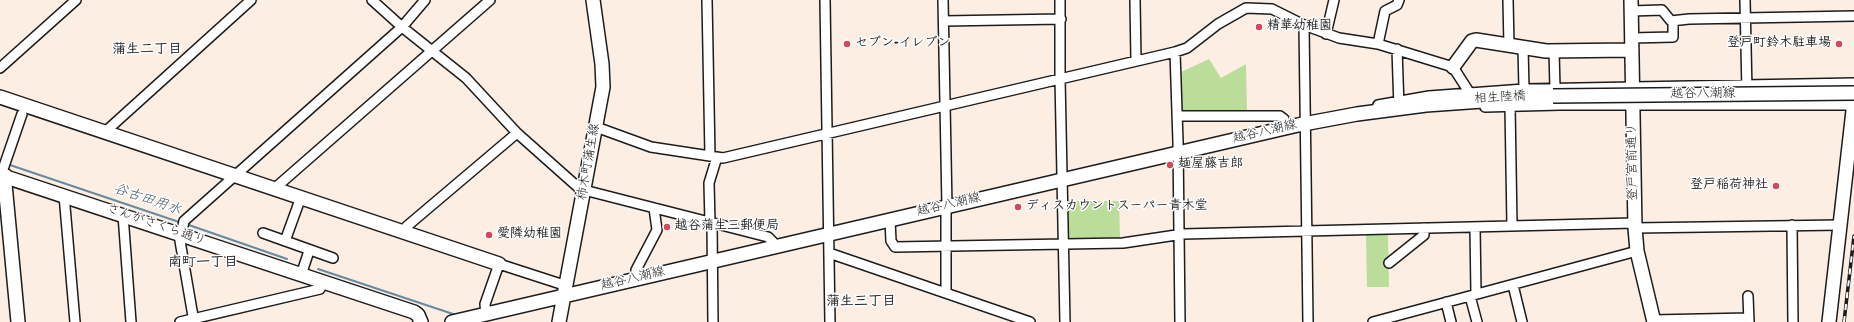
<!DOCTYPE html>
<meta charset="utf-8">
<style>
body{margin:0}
canvas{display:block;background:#fceee3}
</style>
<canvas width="1854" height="322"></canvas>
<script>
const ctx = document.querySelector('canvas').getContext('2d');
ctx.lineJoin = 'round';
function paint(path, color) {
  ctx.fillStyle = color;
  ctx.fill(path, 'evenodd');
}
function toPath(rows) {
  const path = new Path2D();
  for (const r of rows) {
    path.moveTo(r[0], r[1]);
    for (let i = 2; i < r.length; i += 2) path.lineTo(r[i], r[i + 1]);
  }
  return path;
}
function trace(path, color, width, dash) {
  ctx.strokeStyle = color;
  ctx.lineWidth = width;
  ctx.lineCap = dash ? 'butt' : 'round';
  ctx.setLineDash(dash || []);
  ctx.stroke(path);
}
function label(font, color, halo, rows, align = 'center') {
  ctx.font = font + ' Dekko,"Klee One",sans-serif';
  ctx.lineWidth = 3;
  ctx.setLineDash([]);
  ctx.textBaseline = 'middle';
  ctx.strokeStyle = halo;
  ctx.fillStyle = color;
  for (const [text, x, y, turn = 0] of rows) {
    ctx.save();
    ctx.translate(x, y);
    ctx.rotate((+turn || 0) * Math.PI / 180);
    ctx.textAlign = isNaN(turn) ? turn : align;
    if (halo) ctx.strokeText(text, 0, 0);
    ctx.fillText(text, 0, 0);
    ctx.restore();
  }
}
const green = toPath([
 [1209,59,1221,78,1246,64,1247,113,1182,111,1181,72],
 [1067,201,1119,201,1120,238,1068,239],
 [1388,234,1389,287,1367,287,1366,235]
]);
const stream = toPath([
 [7,164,182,223],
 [186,224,287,259],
 [318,269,456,315]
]);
const street = toPath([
 [372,0,402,27,466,78,517,133,580,189,768,237,773,242,774,247],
 [707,0,710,156],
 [825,0,830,322],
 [943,0,947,207],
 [1060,0,1060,78,1065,322],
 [1135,0,1136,61],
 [1508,0,1509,46],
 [1745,0,1747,92],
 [1631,11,1662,10,1671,21,1689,19,1854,16],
 [944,21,1061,19],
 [1304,25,1308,322],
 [1326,34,1334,0],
 [1631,38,1673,37,1673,21],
 [1378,44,1385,11,1397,5,1399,0],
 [1523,48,1524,89],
 [1397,49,1399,108],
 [1554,51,1555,88],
 [1175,52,1178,142,1180,322],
 [0,68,76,0],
 [1378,105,1429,96,1524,89,1854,83],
 [1510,106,1512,226],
 [1485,107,1560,105,1854,105],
 [1177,116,1280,116,1284,119,1285,128],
 [596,127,651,147,723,158,1175,52,1187,48,1218,24,1246,8,1272,9,1304,25,1339,38,1378,44,1453,67,1469,92],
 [105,132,251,0],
 [1,175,22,114],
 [274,189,490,0],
 [64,195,75,322],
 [123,215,131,322],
 [890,220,891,241,895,247,1123,243,1183,234,1634,223],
 [710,223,709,183,717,157],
 [712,223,713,322],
 [1792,225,1793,322],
 [1475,227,1476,294],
 [1635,228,1840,225],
 [405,232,406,227,517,133],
 [263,233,333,258],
 [285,241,301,197],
 [829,253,1030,322],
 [1389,263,1424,235,1424,228],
 [301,275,309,251],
 [636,279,636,270,657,230,654,208],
 [1513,285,1522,322],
 [946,292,946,207],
 [1470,296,1477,322],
 [1748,296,1749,322],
 [1446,302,1451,322],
 [486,314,485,304,499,264,567,286],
 [1653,320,1749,318],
 [180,322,320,289,323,282],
 [194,322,180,241,184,221,402,27,425,0],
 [1373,322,1637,251]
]);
const secondary = toPath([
 [1631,0,1635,228,1637,251,1654,322],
 [1453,67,1472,41,1476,40,1546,51,1631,50],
 [0,97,499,264],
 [0,175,414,312,418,315,421,322],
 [6,176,5,184,18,322],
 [452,322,1298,125,1357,114,1426,105,1553,96],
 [559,322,603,87,602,64,593,0],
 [1829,322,1854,102]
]);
const rail = toPath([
 [1844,322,1854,236]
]);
const secondaryBridge = toPath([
 [1553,96,1854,93]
]);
const markers = [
 [1259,27,4,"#d1495b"],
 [847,44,4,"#d1495b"],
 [1839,44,4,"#d1495b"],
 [1170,165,4,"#d1495b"],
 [1776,186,4,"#d1495b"],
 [1018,207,4,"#d1495b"],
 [667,227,4,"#d1495b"],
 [489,235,4,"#d1495b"]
];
const poiNames = [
 ["精華幼稚園",1267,27],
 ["セブン-イレブン",855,44],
 ["登戸町鈴木駐車場",1831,44,"right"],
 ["麺屋藤吉郎",1178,165],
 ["登戸稲荷神社",1768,186,"right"],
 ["ディスカウントスーパー青木堂",1026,207],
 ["越谷蒲生三郵便局",675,227],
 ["愛隣幼稚園",497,235]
];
const streetNames = [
 ["越谷八潮線",1703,95],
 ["相生陸橋",1500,99,-3],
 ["越谷八潮線",1265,133,-13],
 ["柿木町蒲生線",590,162,-80],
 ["登戸宮前通り",1634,162,-91],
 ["越谷八潮線",949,206,-13],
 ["さんがさくら通り",156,226,19],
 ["越谷八潮線",633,280,-13]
];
const neighbourhoodNames = [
 ["蒲生二丁目",147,51],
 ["南町一丁目",203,264],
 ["蒲生三丁目",861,303]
];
const waterNames = [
 ["谷古田用水",147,201,19]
];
paint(green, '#bade99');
trace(stream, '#668aa0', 2);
trace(street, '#1c1c1c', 12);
trace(secondary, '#1c1c1c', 16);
trace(street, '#fff', 9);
trace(secondary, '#fff', 13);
trace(rail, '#1c1c1c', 3.5);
trace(rail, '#fff', 2, [6]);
trace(secondaryBridge, '#1c1c1c', 16, []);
trace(secondaryBridge, '#fff', 13);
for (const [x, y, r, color] of markers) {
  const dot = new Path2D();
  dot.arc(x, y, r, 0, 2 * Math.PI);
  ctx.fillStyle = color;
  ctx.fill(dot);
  trace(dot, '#fff', 1.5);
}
label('bold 13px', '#1c1c1c', '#fff', poiNames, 'left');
label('13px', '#1c1c1c', '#fff', streetNames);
label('bold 14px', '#1c1c1c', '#fff', neighbourhoodNames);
label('italic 14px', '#475c69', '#fff', waterNames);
</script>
